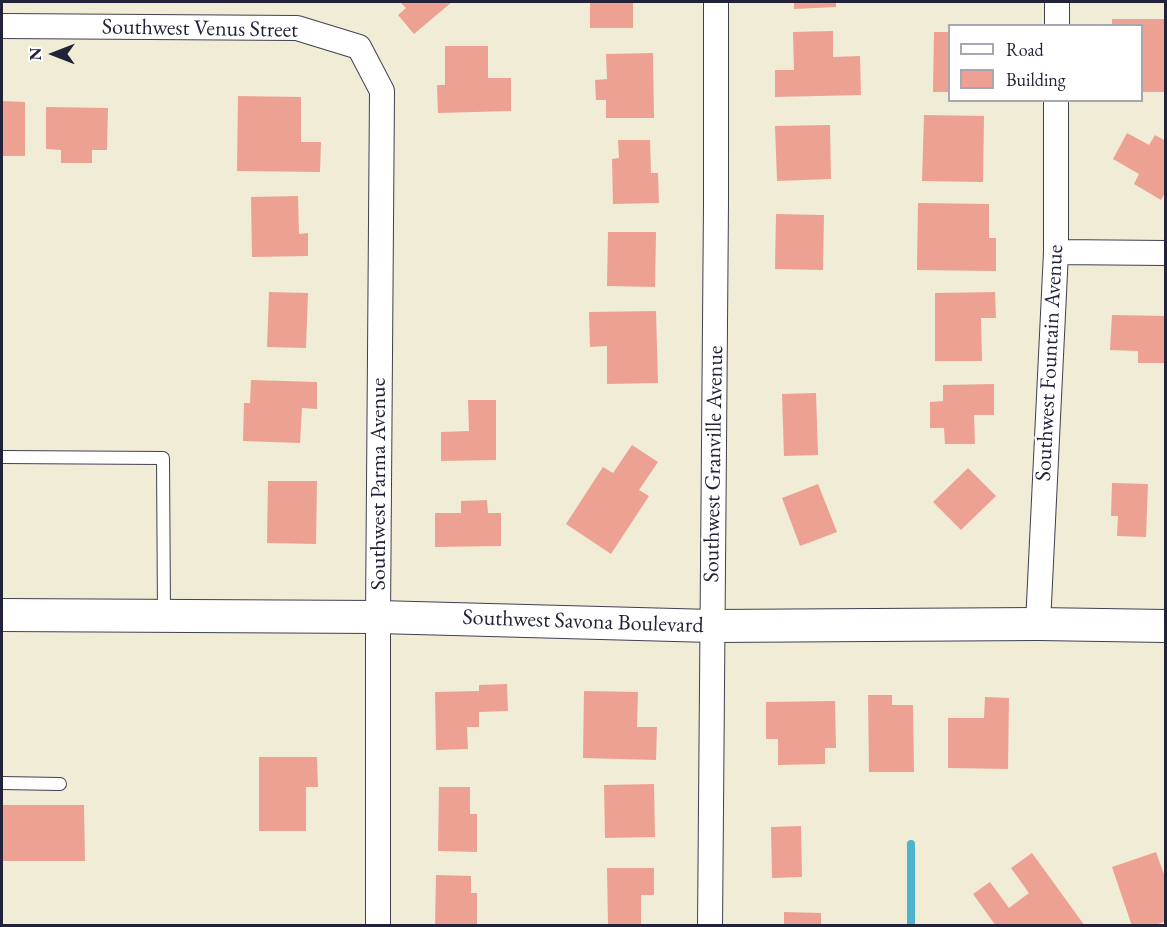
<!DOCTYPE html>
<style>
body{margin:0}
#map{position:relative;width:1167px;height:927px;overflow:hidden;background:#f0ecd6;font-family:"EB Garamond",serif}
canvas{display:block}
.frame{position:absolute;inset:0;border:3px solid #22223b;pointer-events:none}
.legend{position:absolute;left:948px;top:24px;width:195px;height:78px;box-sizing:border-box;background:#fff;border:2px solid #a7a7b1;margin:0;padding:8px 10px;list-style:none;font-size:18px;color:#22223b}
.legend li{display:flex;align-items:center;gap:12px;height:30px}
.legend b{width:30px;border:2px solid #a7a7b1}
.north{position:absolute;left:24px;top:24px;width:60px;height:60px;-webkit-text-stroke:4px #fff;paint-order:stroke;rotate:270deg;font-size:16px;font-weight:700;line-height:24px;text-align:center;color:#22223b}
.north::after{content:'';display:block;margin:auto;width:21px;height:27px;background:#22223b;clip-path:polygon(50% 0,100% 100%,50% 72%,0 100%)}
</style>
<div id="map">
<canvas width="1167" height="927"></canvas>
<div class="frame"></div>
<ul class="legend">
<li><b style="height:8px;background:#fff"></b>Road</li>
<li><b style="height:16px;background:#eda193"></b>Building</li>
</ul>
<div class="north">N</div>
</div>
<script>
const ctx = document.querySelector('canvas').getContext('2d');
ctx.lineJoin = 'round';
function toPath(rows) {
  const path = new Path2D();
  for (const r of rows) {
    path.moveTo(r[0], r[1]);
    for (let i = 2; i < r.length; i += 2) path.lineTo(r[i], r[i + 1]);
  }
  return path;
}
function trace(path, color, width, dash) {
  ctx.strokeStyle = color;
  ctx.lineWidth = width;
  ctx.lineCap = dash ? 'butt' : 'round';
  ctx.setLineDash(dash || []);
  ctx.stroke(path);
}
function paint(path, color) {
  ctx.fillStyle = color;
  ctx.fill(path, 'evenodd');
}
function label(font, color, halo, rows, align = 'center') {
  ctx.font = font + ' "EB Garamond",serif';
  ctx.lineWidth = 4.5;
  ctx.setLineDash([]);
  ctx.textBaseline = 'middle';
  ctx.strokeStyle = halo;
  ctx.fillStyle = color;
  for (const [text, x, y, turn = 0] of rows) {
    ctx.save();
    ctx.translate(x, y);
    ctx.rotate((+turn || 0) * Math.PI / 180);
    ctx.textAlign = isNaN(turn) ? turn : align;
    if (halo) ctx.strokeText(text, 0, 0);
    ctx.fillText(text, 0, 0);
    ctx.restore();
  }
}
const stream = toPath([
 [911,844,911,926]
]);
const building = toPath([
 [400,2,452,2,414,34,398,15,406,8],
 [590,2,633,2,633,28,590,28],
 [794,2,836,2,836,7,794,9],
 [1112,19,1166,19,1166,92,1142,92,1142,26,1112,26],
 [833,31,833,57,860,56,861,95,775,97,775,70,794,70,793,32],
 [934,32,950,32,950,92,933,92],
 [445,46,488,46,488,78,511,78,511,111,438,113,437,85,445,85],
 [653,53,654,118,606,118,606,100,596,100,595,80,607,79,606,54],
 [238,96,301,97,301,142,321,142,320,172,237,171],
 [2,101,25,102,25,156,2,156],
 [46,107,108,108,107,150,92,150,92,163,61,163,61,150,46,149],
 [924,115,984,116,983,182,922,181],
 [830,125,831,179,777,181,775,126],
 [1127,133,1149,145,1155,135,1166,141,1166,191,1161,200,1134,184,1139,174,1113,159],
 [618,140,650,140,651,173,658,173,659,203,613,204,612,159,619,158],
 [298,196,299,234,308,233,308,256,252,257,251,197],
 [918,203,989,204,989,238,996,238,996,271,917,270],
 [776,214,824,215,823,270,775,269],
 [608,232,656,232,655,287,607,286],
 [269,292,308,293,306,348,267,347],
 [995,292,996,318,981,318,982,361,935,361,935,293],
 [656,311,658,383,607,384,607,346,590,347,589,312],
 [1112,315,1166,316,1166,363,1138,363,1138,351,1110,350],
 [251,380,317,382,317,409,302,408,300,443,243,441,244,403,250,403],
 [994,384,994,415,974,415,975,444,945,444,944,428,930,428,930,402,943,401,943,385],
 [816,393,818,455,784,456,782,394],
 [468,400,496,400,496,460,441,461,441,432,469,431],
 [632,445,658,462,639,490,649,496,611,554,566,524,603,467,613,473],
 [968,468,996,496,961,530,933,502],
 [268,481,317,481,316,544,267,543],
 [1112,483,1148,484,1146,537,1117,536,1118,516,1111,516],
 [818,484,837,532,800,546,782,498],
 [487,500,488,513,501,513,501,546,435,547,435,513,461,513,461,501],
 [507,684,508,711,479,712,479,727,467,727,468,749,436,750,435,692,479,691,479,685],
 [584,691,638,692,637,727,657,727,656,760,583,758],
 [868,695,892,695,892,705,913,705,914,772,869,772],
 [985,697,1009,698,1008,769,948,768,948,718,984,718],
 [835,701,836,748,825,748,825,764,778,765,778,739,766,739,766,702],
 [259,757,317,757,318,787,306,787,306,831,259,831],
 [654,784,655,837,605,838,604,785],
 [439,787,470,787,470,814,477,814,477,852,438,851],
 [3,805,84,805,85,861,3,861],
 [801,826,802,877,772,878,771,827],
 [1156,852,1166,880,1166,921,1153,926,1132,926,1112,867],
 [1032,853,1085,926,996,926,973,894,990,882,1009,908,1029,893,1011,868],
 [607,868,654,868,654,895,641,895,641,926,608,926],
 [436,875,471,876,471,893,477,893,477,926,435,926],
 [784,912,821,913,821,926,784,926]
]);
const service = toPath([
 [2,457,163,458,164,615],
 [2,783,60,784]
]);
const minor = toPath([
 [2,26,297,28,359,47,382,91,378,617,378,926],
 [1057,26,1057,2],
 [1056,252,1166,253],
 [1038,624,1056,252,1056,100],
 [710,926,716,203,716,2]
]);
const tertiary = toPath([
 [2,615,378,617,712,626,1038,624,1166,626]
]);
const streetNames = [
 ["Southwest Venus Street",200,29,1],
 ["Southwest Fountain Avenue",1050,363,-87],
 ["Southwest Granville Avenue",714,464,-89],
 ["Southwest Parma Avenue",379,484,-90],
 ["Southwest Savona Boulevard",583,622,2]
];
trace(stream, '#4db4cc', 8);
paint(building, '#eda193');
trace(service, '#414052', 14);
trace(minor, '#414052', 26);
trace(tertiary, '#414052', 34);
trace(service, '#fff', 12);
trace(minor, '#fff', 24);
trace(tertiary, '#fff', 32);
label('22px', '#22223b', '#fff', streetNames);
</script>
